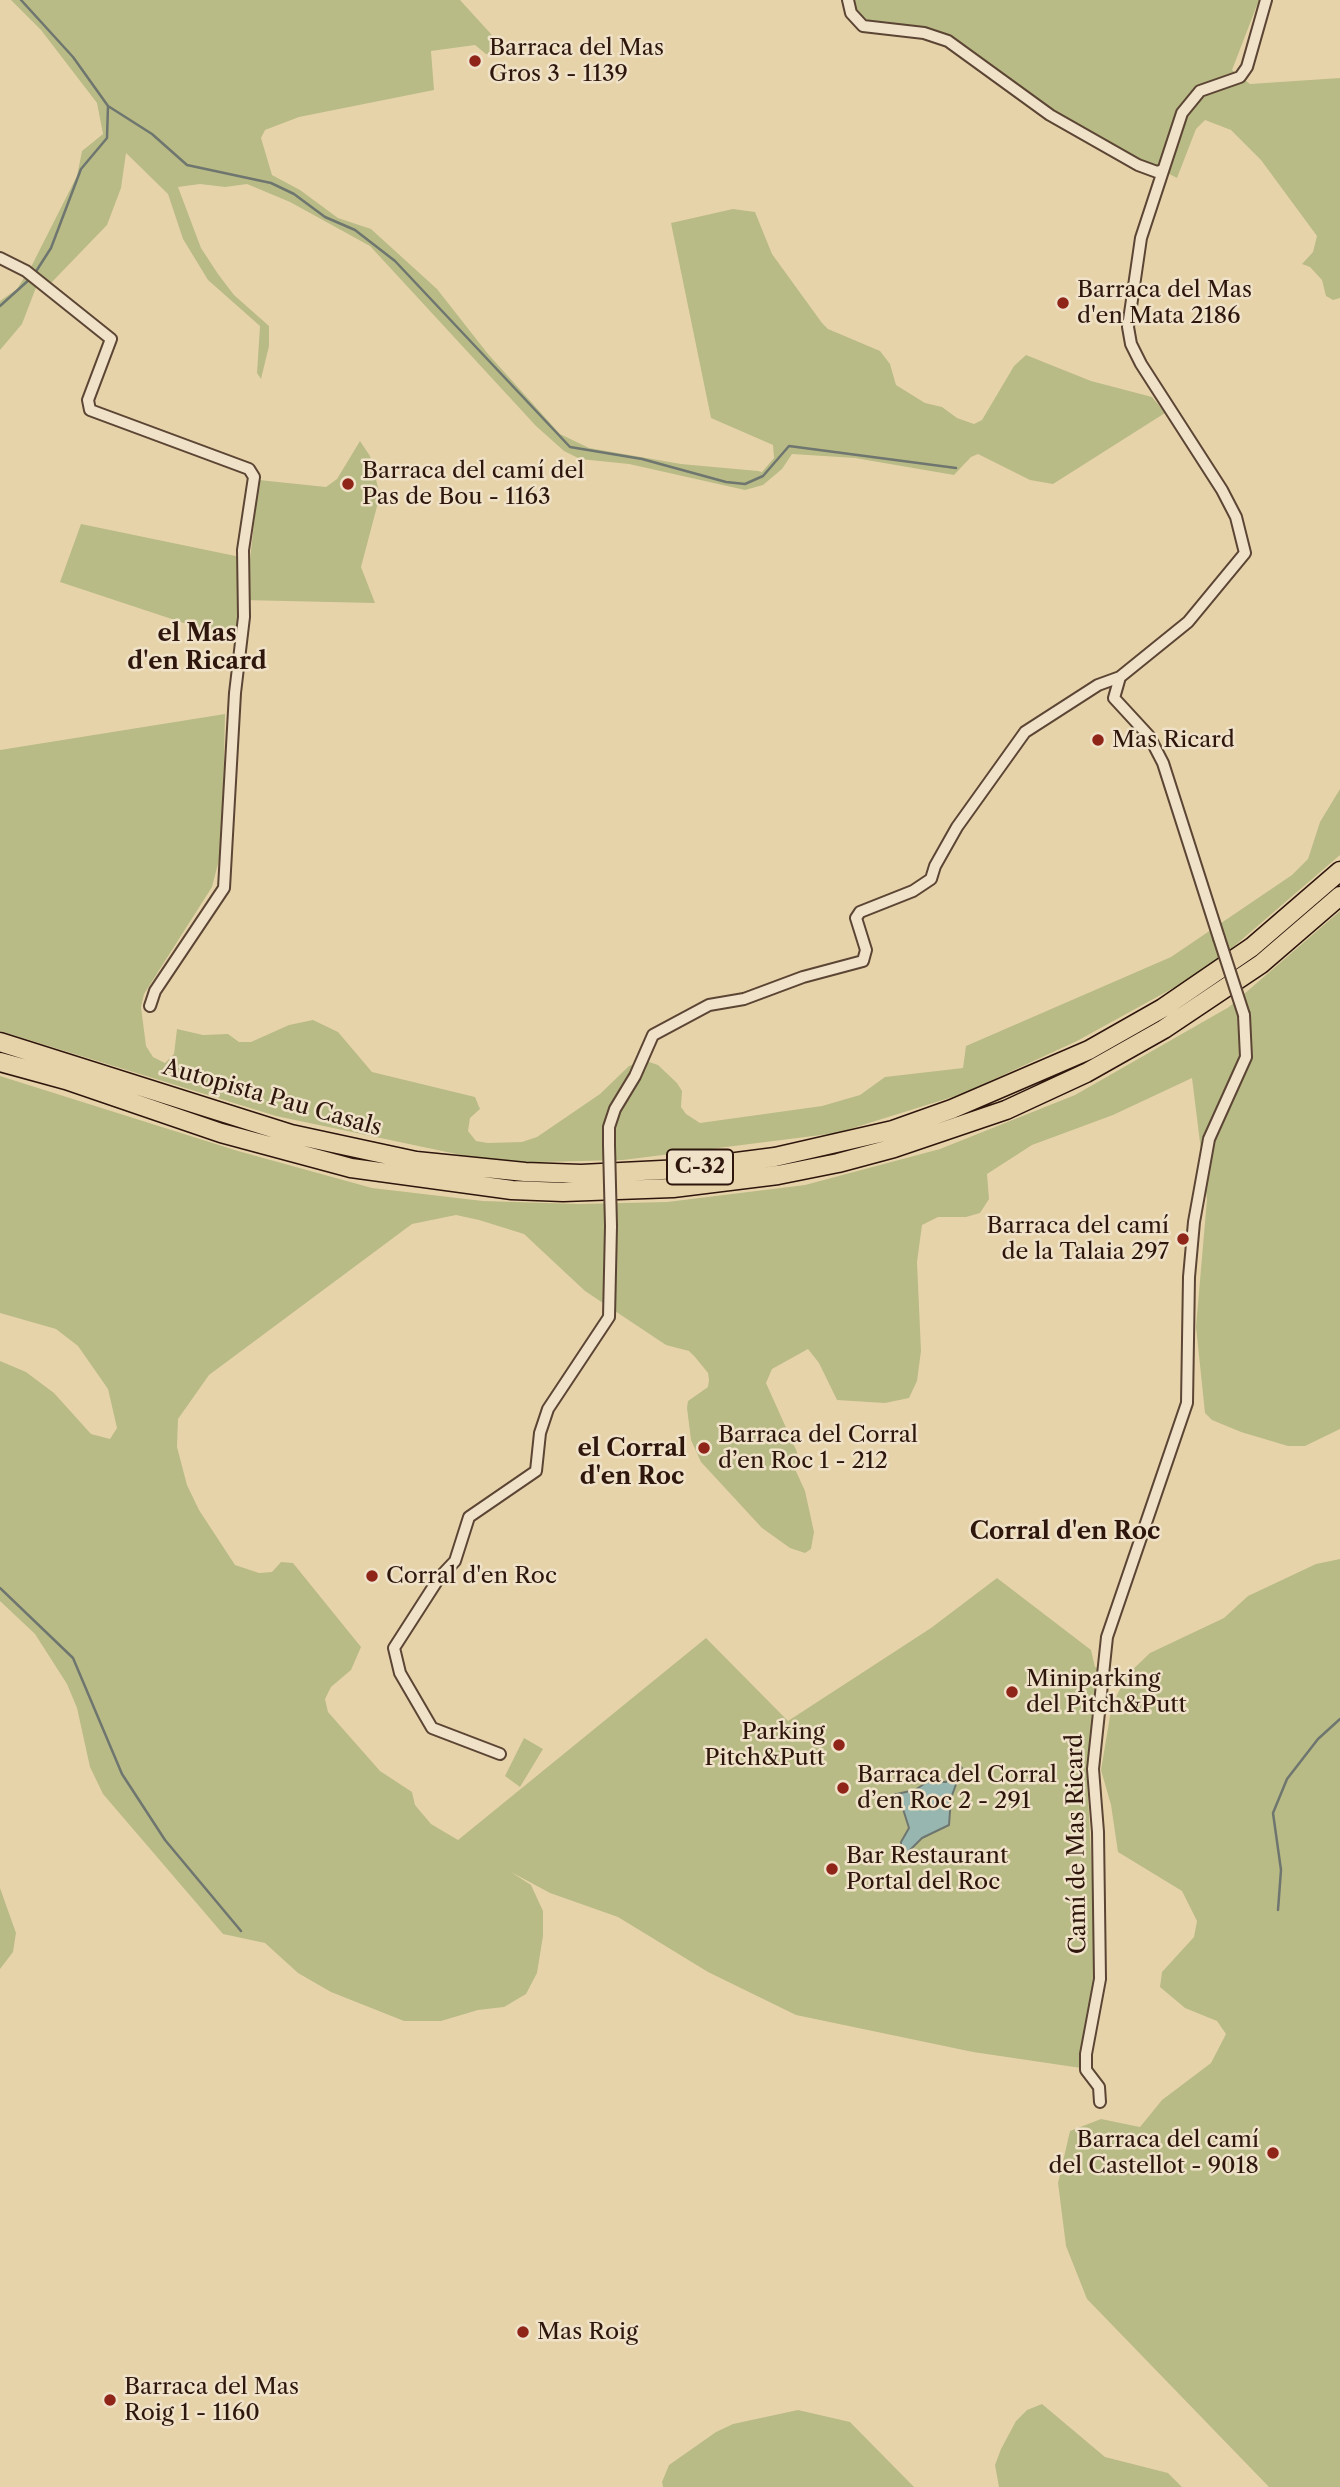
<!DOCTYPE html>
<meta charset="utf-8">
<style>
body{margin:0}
canvas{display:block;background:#e7d3aa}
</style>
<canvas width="1340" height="2487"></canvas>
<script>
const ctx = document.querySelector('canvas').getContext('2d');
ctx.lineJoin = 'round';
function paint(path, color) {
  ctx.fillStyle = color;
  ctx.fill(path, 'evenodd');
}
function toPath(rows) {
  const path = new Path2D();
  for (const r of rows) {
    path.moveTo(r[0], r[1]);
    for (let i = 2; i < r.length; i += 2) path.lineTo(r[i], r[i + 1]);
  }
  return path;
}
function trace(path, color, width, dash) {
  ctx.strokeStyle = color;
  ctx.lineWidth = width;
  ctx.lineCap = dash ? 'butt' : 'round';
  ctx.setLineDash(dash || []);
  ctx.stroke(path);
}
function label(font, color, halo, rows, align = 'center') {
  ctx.font = font + ' "Libre Caslon Text",serif';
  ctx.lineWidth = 5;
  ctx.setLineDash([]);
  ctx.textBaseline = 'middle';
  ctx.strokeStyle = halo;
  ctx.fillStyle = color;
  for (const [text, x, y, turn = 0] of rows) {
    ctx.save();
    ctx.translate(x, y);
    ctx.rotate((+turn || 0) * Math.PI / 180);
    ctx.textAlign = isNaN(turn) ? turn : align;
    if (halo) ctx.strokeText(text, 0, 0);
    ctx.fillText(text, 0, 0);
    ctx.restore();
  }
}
const green = toPath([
 [11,0,460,0,491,34,499,50,495,56,486,54,475,45,431,51,434,90,299,117,265,130,261,138,272,175,300,190,338,218,371,229,437,289,488,354,560,434,589,448,681,464,758,471,762,472,774,458,773,445,711,418,671,223,733,209,755,212,772,254,822,323,828,329,880,351,890,364,896,385,925,403,942,407,957,418,974,424,982,420,1014,366,1026,355,1091,381,1152,397,1165,413,1053,484,1030,480,978,454,971,457,954,475,855,458,792,454,782,469,763,485,745,490,629,464,580,459,564,451,536,426,370,246,290,202,247,184,225,187,200,184,178,187,201,248,218,274,234,295,269,326,269,346,261,379,257,373,260,326,208,280,183,239,168,194,126,153,121,188,107,225,52,282,37,285,22,324,0,350,0,301,17,289,31,267,77,176,82,151,103,134,97,103,41,30],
 [851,0,1259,0,1232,70,1250,84,1340,78,1340,298,1333,300,1326,296,1322,280,1310,267,1302,264,1313,252,1317,236,1261,160,1231,130,1205,120,1196,129,1177,178,1048,111,941,33,860,20],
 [360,441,370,456,380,495,361,567,375,603,241,600,235,640,60,582,81,524,250,559,259,480,326,487,337,479],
 [225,714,222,848,212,887,144,994,141,1007,146,1046,153,1057,165,1063,174,1054,177,1029,203,1035,228,1034,239,1042,251,1042,289,1025,313,1020,338,1032,372,1072,475,1097,480,1109,470,1118,468,1131,476,1141,488,1143,522,1142,537,1137,600,1094,629,1066,643,1060,658,1065,677,1083,682,1091,681,1107,686,1114,700,1123,822,1106,860,1095,885,1077,963,1068,966,1046,1171,957,1292,875,1308,859,1320,822,1340,789,1340,855,1232,948,1186,981,1077,1041,962,1094,837,1133,623,1160,499,1163,276,1116,0,1031,0,750],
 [1340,911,1340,1429,1305,1446,1288,1446,1241,1432,1212,1420,1205,1413,1196,1327,1207,1199,1192,1078,1113,1115,1032,1145,987,1174,989,1199,980,1213,966,1217,938,1217,922,1225,917,1262,921,1351,917,1381,909,1398,885,1403,837,1400,819,1363,808,1349,772,1369,766,1383,797,1452,795,1469,805,1491,814,1532,811,1549,805,1553,790,1548,762,1528,701,1462,691,1440,687,1408,688,1401,708,1387,709,1380,708,1373,695,1357,689,1351,666,1345,585,1291,524,1234,479,1220,456,1215,412,1224,209,1375,178,1419,177,1447,187,1485,199,1510,235,1565,259,1573,272,1572,281,1562,293,1563,361,1647,351,1670,331,1687,325,1699,328,1712,380,1771,412,1792,415,1805,431,1824,458,1840,706,1638,788,1721,931,1628,997,1578,1091,1650,1095,1667,1105,1670,1087,1776,1098,1992,1081,2068,973,2052,796,2015,708,1972,618,1917,550,1893,511,1872,531,1885,543,1911,543,1936,537,1973,526,1994,504,2007,478,2010,441,2021,404,2021,331,1992,298,1973,265,1943,223,1934,103,1794,90,1767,77,1708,67,1684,35,1634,0,1601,0,1361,26,1372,54,1393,91,1434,110,1439,117,1428,108,1389,78,1346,56,1329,0,1313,0,1076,238,1151,372,1188,483,1201,579,1204,667,1202,805,1185,940,1149,1075,1095,1229,1007],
 [1340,1559,1340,2487,1269,2487,1087,2299,1066,2246,1058,2183,1070,2131,1101,2119,1140,2127,1162,2100,1211,2063,1226,2034,1217,2021,1185,2008,1160,1987,1162,1972,1194,1937,1197,1921,1182,1891,1118,1852,1111,1805,1101,1770,1111,1710,1118,1693,1128,1674,1150,1653,1224,1618,1248,1596,1316,1564],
 [524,1738,543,1749,520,1787,505,1776],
 [0,1888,16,1933,13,1952,0,1969],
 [1042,2404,1105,2457,1168,2473,1182,2487,999,2487,995,2465,1001,2449,1016,2421,1027,2410],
 [798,2410,850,2422,914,2487,663,2487,662,2482,669,2465,716,2432,733,2424]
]);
const water = toPath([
 [957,1763,962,1768,951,1798,949,1825,922,1838,906,1854,901,1852,901,1842,909,1828,903,1809,894,1803,892,1795,915,1790,927,1782,946,1782,957,1763]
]);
const stream = toPath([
 [21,0,73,57,108,106,107,138,81,169,51,248,35,273],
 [108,106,152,134,187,165,271,183,294,194,325,217,355,230,395,261,570,447,642,459,726,482,745,484,763,476,789,446,956,468],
 [0,306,31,278],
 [0,1588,73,1658,122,1774,165,1840,241,1931],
 [1278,1910,1281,1870,1273,1813,1287,1779,1318,1739,1340,1719]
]);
const minor = toPath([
 [848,0,851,13,863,26,924,33,948,41,1050,115,1138,165,1157,172,1163,170],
 [0,258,26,271,111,339,88,400,90,410,249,469,254,477,243,550,244,617,235,693,224,888,155,991,150,1006],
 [1219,938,1163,763,1149,736,1114,698,1120,677,1188,622,1245,553,1236,517,1222,490,1141,364,1131,344,1128,327,1141,238,1182,113,1200,91,1240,77,1247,67,1266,0],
 [609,1145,609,1127,615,1109,635,1076,653,1035,709,1005,744,999,803,977,863,961,866,950,856,918,860,912,913,891,931,879,935,866,957,827,1025,732,1098,685,1120,677],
 [500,1754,432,1728,400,1673,394,1648,439,1578,455,1561,469,1517,536,1471,540,1433,548,1409,609,1317,611,1226],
 [1100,2102,1099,2087,1086,2070,1086,2054,1100,1979,1098,1832,1093,1769,1107,1637,1187,1403,1189,1277,1194,1222,1209,1139,1246,1057,1244,1015]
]);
const highway = toPath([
 [0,1042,291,1134,416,1161,525,1172,581,1174,682,1169,775,1157,893,1130,952,1109,1089,1050,1163,1008,1252,947,1340,871],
 [0,1062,66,1080,221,1133,351,1168,512,1190,563,1192,673,1188,778,1175,838,1163,894,1148,1006,1110,1086,1073,1164,1029,1261,964,1340,896]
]);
const minorBridge = toPath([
 [1219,938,1244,1015],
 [609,1145,611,1226]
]);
const markers = [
 [475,61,7,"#8f2418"],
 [1063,303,7,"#8f2418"],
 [348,484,7,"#8f2418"],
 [1098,740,7,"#8f2418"],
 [1183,1239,7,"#8f2418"],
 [704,1448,7,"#8f2418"],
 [372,1576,7,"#8f2418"],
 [1012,1692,7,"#8f2418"],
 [839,1745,7,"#8f2418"],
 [843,1788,7,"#8f2418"],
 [832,1869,7,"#8f2418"],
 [1273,2153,7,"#8f2418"],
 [523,2332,7,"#8f2418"],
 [110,2400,7,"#8f2418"]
];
const shields = [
 [700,1167,66]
];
const shieldNames = [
 ["C-32",700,1167]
];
const poiNames = [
 ["Barraca del Mas",489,48],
 ["Gros 3 - 1139",489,74],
 ["Barraca del Mas",1077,290],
 ["d'en Mata 2186",1077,316],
 ["Barraca del camí del",362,471],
 ["Pas de Bou - 1163",362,497],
 ["Mas Ricard",1112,740],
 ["Barraca del camí",1169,1226,"right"],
 ["de la Talaia 297",1169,1252,"right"],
 ["Barraca del Corral",718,1435],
 ["d’en Roc 1 - 212",718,1461],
 ["Corral d'en Roc",386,1576],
 ["Miniparking",1026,1679],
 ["del Pitch&Putt",1026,1705],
 ["Parking",825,1732,"right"],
 ["Pitch&Putt",825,1758,"right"],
 ["Barraca del Corral",857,1775],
 ["d’en Roc 2 - 291",857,1801],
 ["Bar Restaurant",846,1856],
 ["Portal del Roc",846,1882],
 ["Barraca del camí",1259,2140,"right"],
 ["del Castellot - 9018",1259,2166,"right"],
 ["Mas Roig",537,2332],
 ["Barraca del Mas",124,2387],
 ["Roig 1 - 1160",124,2413]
];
const streetNames = [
 ["Autopista Pau Casals",272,1098,16],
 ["Camí de Mas Ricard",1077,1844,-91]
];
const neighbourhoodNames = [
 ["el Mas",197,634],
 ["d'en Ricard",197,662],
 ["el Corral",632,1449],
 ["d'en Roc",632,1477],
 ["Corral d'en Roc",1065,1532]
];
paint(green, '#b9bb86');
paint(water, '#98b6b0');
trace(water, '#6e766f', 2);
trace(stream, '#6e766f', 2.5);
trace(minor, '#5c4534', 14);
trace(highway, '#2e160d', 21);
trace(minor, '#efe2c8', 10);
trace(highway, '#e7d3aa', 18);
trace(minorBridge, '#5c4534', 14, []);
trace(minorBridge, '#efe2c8', 10);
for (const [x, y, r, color] of markers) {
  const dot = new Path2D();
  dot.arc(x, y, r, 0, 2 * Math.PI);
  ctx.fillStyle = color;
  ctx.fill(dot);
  trace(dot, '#efe2c8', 2.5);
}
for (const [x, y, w] of shields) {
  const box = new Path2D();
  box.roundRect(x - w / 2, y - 17.5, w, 35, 5);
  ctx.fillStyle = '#efe2c8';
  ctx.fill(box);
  trace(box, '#2e160d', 2);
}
label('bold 21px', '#2e160d', null, shieldNames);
label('23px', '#2e160d', '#efe2c8', poiNames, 'left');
label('23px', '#2e160d', '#efe2c8', streetNames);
label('bold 24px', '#2e160d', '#efe2c8', neighbourhoodNames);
</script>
